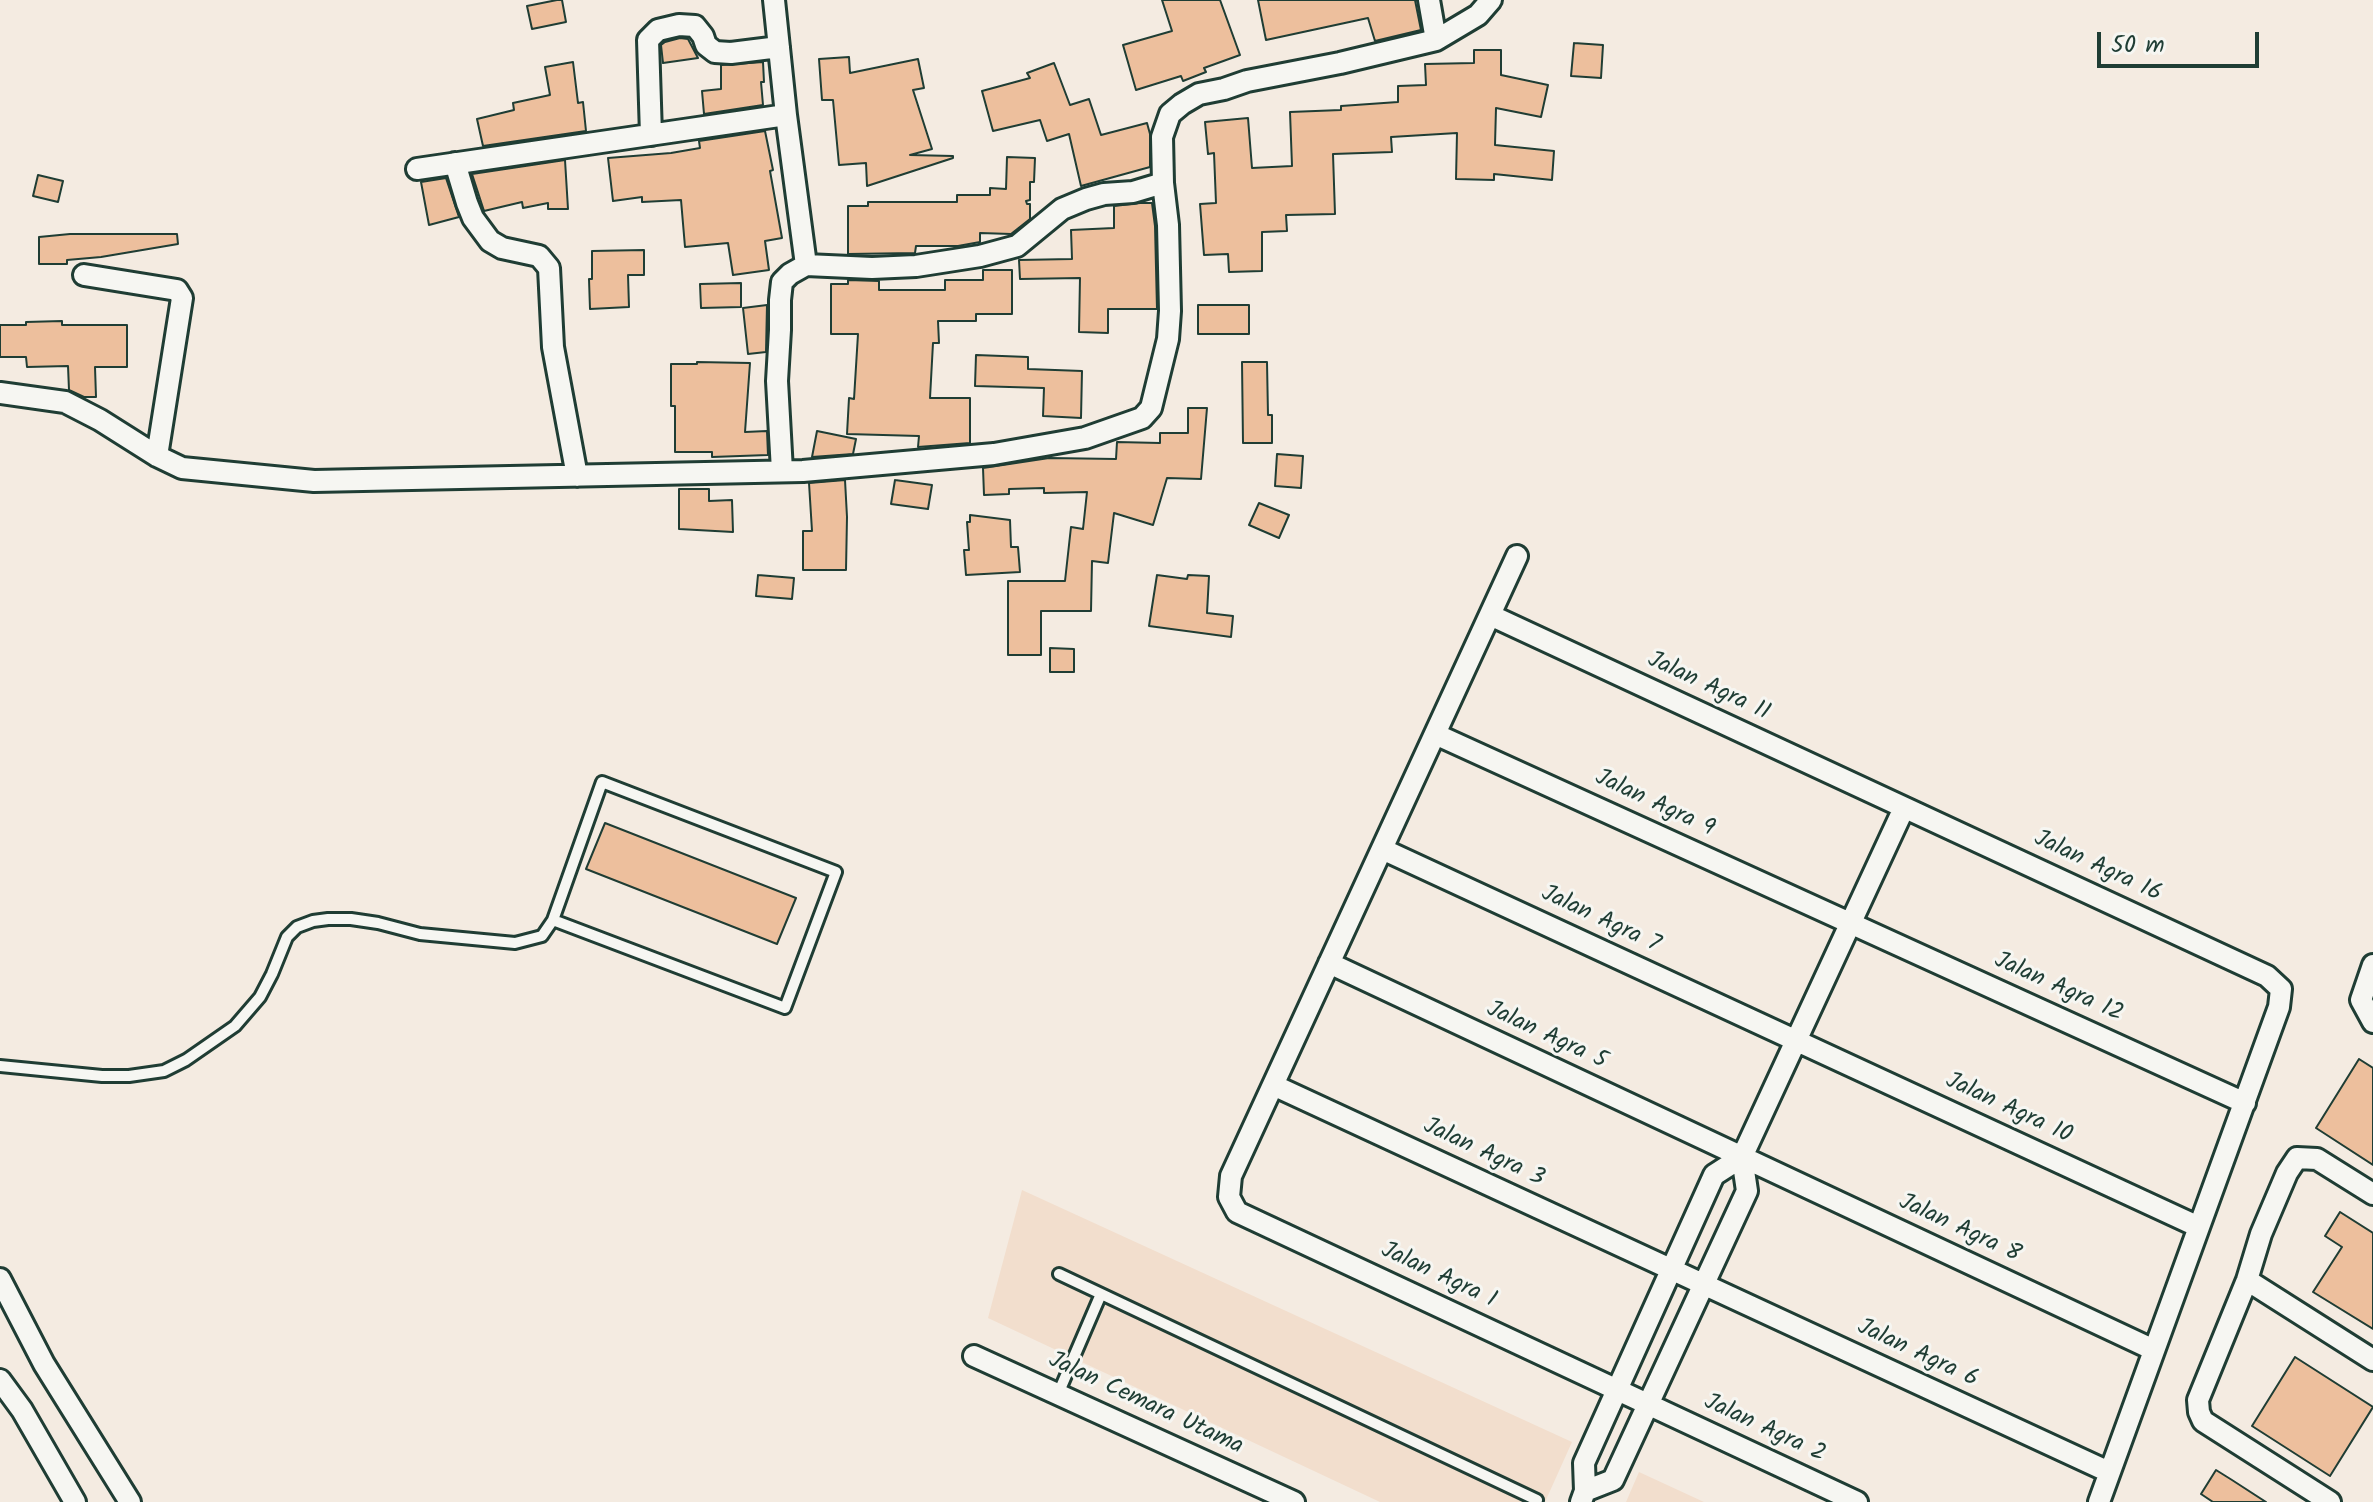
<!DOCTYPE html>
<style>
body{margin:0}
#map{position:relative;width:2373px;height:1502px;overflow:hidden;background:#f4ebe1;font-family:Kalam,sans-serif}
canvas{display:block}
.scale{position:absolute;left:2097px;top:32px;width:162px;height:36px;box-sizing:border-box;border:4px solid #1f3d34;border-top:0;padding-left:10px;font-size:24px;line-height:28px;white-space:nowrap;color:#1f3d34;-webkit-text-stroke:6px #f6f6f2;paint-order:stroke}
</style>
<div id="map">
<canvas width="2373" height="1502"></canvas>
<div class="scale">50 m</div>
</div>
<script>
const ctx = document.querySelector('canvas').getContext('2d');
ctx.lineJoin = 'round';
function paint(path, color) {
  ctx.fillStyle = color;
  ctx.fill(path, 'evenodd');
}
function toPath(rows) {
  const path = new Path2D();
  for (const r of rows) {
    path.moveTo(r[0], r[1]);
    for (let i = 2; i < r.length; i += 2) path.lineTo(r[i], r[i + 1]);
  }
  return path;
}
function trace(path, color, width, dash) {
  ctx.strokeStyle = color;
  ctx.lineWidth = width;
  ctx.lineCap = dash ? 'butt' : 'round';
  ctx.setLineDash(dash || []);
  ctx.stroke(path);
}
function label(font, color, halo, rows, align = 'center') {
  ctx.font = font + ' Kalam,sans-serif';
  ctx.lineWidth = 6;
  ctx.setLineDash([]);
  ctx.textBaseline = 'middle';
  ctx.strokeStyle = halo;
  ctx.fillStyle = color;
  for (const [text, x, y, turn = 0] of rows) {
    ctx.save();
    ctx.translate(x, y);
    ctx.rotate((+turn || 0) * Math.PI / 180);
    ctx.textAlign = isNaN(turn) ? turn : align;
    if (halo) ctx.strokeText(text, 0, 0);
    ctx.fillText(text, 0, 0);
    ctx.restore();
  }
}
const built = toPath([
 [1022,1190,1572,1442,1545,1502,1380,1502,988,1318],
 [1639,1472,1704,1502,1626,1502]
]);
const building = toPath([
 [557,0,562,0,566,22,532,29,527,6,557,0],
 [1162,0,1220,0,1240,55,1204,68,1206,72,1183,81,1181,76,1136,90,1123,45,1172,31,1162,0],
 [1258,0,1415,0,1421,30,1375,41,1368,18,1266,40,1258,0],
 [680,38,688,39,698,58,663,63,661,45,665,42,680,38],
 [1574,43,1603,45,1601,78,1571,76,1574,43],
 [1474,50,1501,50,1501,75,1548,85,1541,117,1496,108,1495,145,1554,151,1552,180,1494,174,1494,180,1456,179,1457,133,1391,137,1392,152,1333,154,1335,214,1286,215,1287,231,1262,232,1262,271,1229,272,1228,254,1204,255,1200,204,1216,203,1214,153,1208,154,1205,122,1248,118,1252,168,1292,166,1290,112,1341,110,1341,106,1398,102,1398,86,1426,85,1425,64,1474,63,1474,50],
 [849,57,850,73,918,59,924,88,913,90,932,149,910,155,953,156,953,158,867,186,866,163,839,165,833,100,822,100,819,59,849,57],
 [573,62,578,103,583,102,586,131,483,146,477,119,514,110,513,103,550,95,545,67,573,62],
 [763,62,764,82,761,82,763,105,704,114,702,91,721,89,721,65,763,62],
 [1054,63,1070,105,1089,99,1101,135,1147,123,1150,134,1150,167,1081,186,1069,134,1047,141,1040,120,993,131,982,91,1030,78,1027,73,1054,63],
 [765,131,773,170,770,171,782,238,765,241,769,270,733,275,728,243,685,247,681,200,642,202,642,197,613,201,608,158,671,153,700,148,699,141,765,131],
 [1007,157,1035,158,1034,182,1030,182,1030,200,1026,201,1027,204,1030,204,1030,219,1011,234,980,233,980,242,958,246,916,246,915,253,848,254,848,206,868,206,868,202,957,202,957,195,990,195,990,188,1006,189,1007,157],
 [565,160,568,209,548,209,548,203,523,208,522,202,484,211,472,174,565,160],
 [38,175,63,181,58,202,33,196,38,175],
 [446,178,459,217,429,225,421,182,446,178],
 [1140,203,1152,203,1155,226,1157,309,1108,309,1108,333,1079,332,1080,278,1020,279,1019,260,1072,259,1071,230,1114,228,1114,206,1140,203],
 [70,234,177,234,178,244,101,257,67,260,67,264,39,264,39,237,70,234],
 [644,250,644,275,628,275,629,307,590,309,589,279,592,279,592,251,644,250],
 [983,270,1012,270,1012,314,976,314,976,321,938,321,939,343,933,343,930,398,970,398,970,443,918,447,919,436,847,434,849,398,854,399,858,334,831,334,831,284,848,284,848,280,879,281,879,290,945,290,945,280,983,280,983,270],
 [741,283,741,307,701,308,700,284,741,283],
 [767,305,766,352,748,354,743,308,767,305],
 [1198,305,1249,305,1249,334,1198,334,1198,305],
 [62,321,62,325,127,325,127,367,95,367,96,397,84,397,69,390,68,366,27,367,26,357,0,357,0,325,26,325,26,322,62,321],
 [976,355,1028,357,1028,369,1082,371,1081,418,1043,416,1044,388,975,386,976,355],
 [697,362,750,363,745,432,767,431,768,455,712,457,712,452,675,452,675,406,671,406,671,364,697,364,697,362],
 [1242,362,1267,362,1268,415,1272,415,1272,443,1243,443,1242,362],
 [1188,408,1207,408,1201,479,1167,478,1153,525,1114,513,1108,563,1092,561,1091,611,1041,611,1041,655,1008,655,1008,581,1065,581,1071,527,1083,529,1087,492,1044,493,1044,488,1009,489,1009,494,984,495,983,468,1049,458,1116,459,1117,442,1160,443,1160,433,1188,433,1188,408],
 [817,431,856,439,853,454,812,457,817,431],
 [1277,454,1303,456,1301,488,1275,486,1277,454],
 [845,480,847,517,846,570,803,570,803,531,812,531,809,483,845,480],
 [895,480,932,485,928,509,891,504,895,480],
 [679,489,709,489,709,501,732,500,733,532,679,529,679,489],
 [1259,503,1289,515,1279,538,1249,525,1259,503],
 [970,515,1010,520,1011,547,1018,547,1020,572,966,575,964,550,969,550,967,522,970,522,970,515],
 [758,575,794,578,792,599,756,596,758,575],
 [1157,575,1187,579,1188,575,1209,576,1207,613,1233,616,1231,637,1149,626,1157,575],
 [1050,648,1074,649,1074,672,1050,672,1050,648],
 [605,823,796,898,777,944,586,869,605,823],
 [2359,1059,2373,1068,2373,1165,2316,1128,2359,1059],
 [2340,1212,2373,1233,2373,1329,2313,1292,2342,1247,2325,1236,2340,1212],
 [2295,1357,2373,1407,2330,1476,2252,1426,2295,1357],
 [2216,1470,2232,1480,2266,1502,2213,1502,2201,1494,2216,1470]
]);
const service = toPath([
 [0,1066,102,1076,129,1076,164,1071,186,1060,235,1026,260,997,272,974,287,937,297,927,313,921,328,919,351,919,378,923,420,934,515,943,542,936,553,920,785,1008,836,872,602,782,553,920],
 [1059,1274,1537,1500],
 [1058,1394,1101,1294]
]);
const minor = toPath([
 [774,0,786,115],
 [1429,0,1436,40],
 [651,135,648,40,658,30,679,25,695,26,703,36,706,45,715,52,731,53,779,47],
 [455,163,467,203,473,218,490,241,502,248,539,256,549,268,553,347,577,476],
 [417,169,786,115,806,265,790,274,782,282,780,300,780,330,777,381,782,471],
 [806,265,872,268,916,266,980,256,1017,246,1062,209,1086,199,1104,194,1133,192,1163,183],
 [84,275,177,290,182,298,157,456],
 [0,393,65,402,100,420,157,456,182,468,314,481,803,471,994,454,1085,438,1142,418,1151,408,1168,339,1170,311,1168,225,1163,183,1162,137,1170,114,1182,104,1199,94,1224,89,1247,81,1340,63,1436,40,1478,15,1491,0],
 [1517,556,1231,1176,1229,1197,1237,1212,1857,1502],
 [1490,615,2267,976,2281,989,2279,1007,2099,1502],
 [1435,734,2245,1103],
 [1382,849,2199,1227],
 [1329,963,2154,1350],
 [2373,965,2361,1000,2373,1022],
 [1273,1085,2109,1472],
 [0,1279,44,1364,130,1502],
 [2247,1280,2373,1360],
 [974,1356,1294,1502],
 [0,1380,22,1410,75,1502],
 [1585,1491,1613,1480,1747,1191,1742,1157],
 [1581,1502,1585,1491,1584,1463,1714,1175,1742,1157,1904,808],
 [2330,1502,2203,1421,2199,1412,2198,1400,2247,1280,2261,1234,2287,1173,2297,1158,2317,1159,2373,1194]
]);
const streetNames = [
 ["Jalan Agra 11",1708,688,25],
 ["Jalan Agra 9",1654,805,25],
 ["Jalan Agra 16",2097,868,25],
 ["Jalan Agra 7",1600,921,25],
 ["Jalan Agra 12",2058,989,24],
 ["Jalan Agra 5",1546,1037,25],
 ["Jalan Agra 10",2008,1110,25],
 ["Jalan Agra 3",1483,1154,25],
 ["Jalan Agra 8",1959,1230,25],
 ["Jalan Agra 1",1438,1277,25],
 ["Jalan Agra 6",1917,1355,25],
 ["Jalan Cemara Utama",1145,1405,25],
 ["Jalan Agra 2",1764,1430,25]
];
paint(built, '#f2decd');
paint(building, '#edbf9d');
trace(building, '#1f3d34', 2);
trace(service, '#1f3d34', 16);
trace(minor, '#1f3d34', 26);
trace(service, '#f6f6f2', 10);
trace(minor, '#f6f6f2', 20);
label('24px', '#1f3d34', '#f6f6f2', streetNames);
</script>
